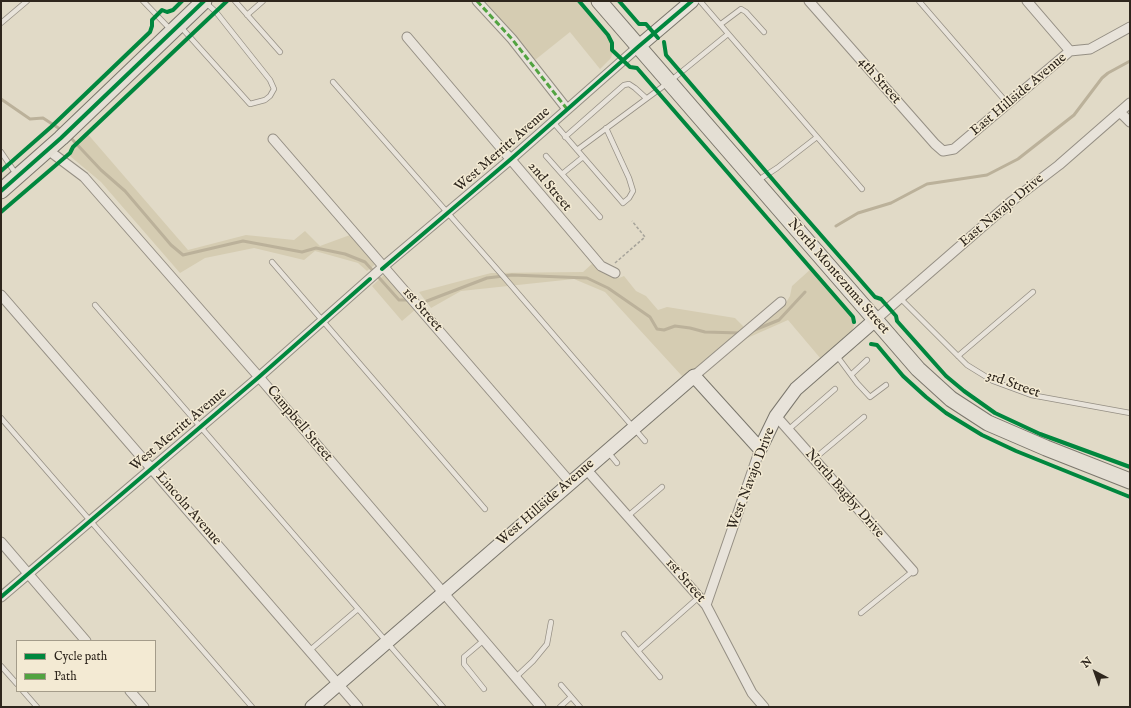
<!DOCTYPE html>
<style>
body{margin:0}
#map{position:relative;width:1131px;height:708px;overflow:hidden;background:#e1dac7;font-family:"IM FELL English",serif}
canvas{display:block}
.frame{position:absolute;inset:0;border:2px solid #2e261d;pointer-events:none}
.legend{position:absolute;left:16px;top:640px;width:140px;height:52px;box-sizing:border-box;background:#f3ead3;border:1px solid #a49c8a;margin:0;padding:5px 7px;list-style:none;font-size:12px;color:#2e261d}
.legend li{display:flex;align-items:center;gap:8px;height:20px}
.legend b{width:20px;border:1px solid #a49c8a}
.north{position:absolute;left:1075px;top:652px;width:40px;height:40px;-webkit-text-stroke:3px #f3ead3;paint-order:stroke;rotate:319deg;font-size:11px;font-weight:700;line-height:16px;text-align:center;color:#2e261d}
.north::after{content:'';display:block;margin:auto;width:14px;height:18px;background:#2e261d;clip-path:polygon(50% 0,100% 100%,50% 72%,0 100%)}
</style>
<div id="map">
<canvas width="1131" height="708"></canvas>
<div class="frame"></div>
<ul class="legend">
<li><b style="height:5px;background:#00873e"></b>Cycle path</li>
<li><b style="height:5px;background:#52a341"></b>Path</li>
</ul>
<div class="north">N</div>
</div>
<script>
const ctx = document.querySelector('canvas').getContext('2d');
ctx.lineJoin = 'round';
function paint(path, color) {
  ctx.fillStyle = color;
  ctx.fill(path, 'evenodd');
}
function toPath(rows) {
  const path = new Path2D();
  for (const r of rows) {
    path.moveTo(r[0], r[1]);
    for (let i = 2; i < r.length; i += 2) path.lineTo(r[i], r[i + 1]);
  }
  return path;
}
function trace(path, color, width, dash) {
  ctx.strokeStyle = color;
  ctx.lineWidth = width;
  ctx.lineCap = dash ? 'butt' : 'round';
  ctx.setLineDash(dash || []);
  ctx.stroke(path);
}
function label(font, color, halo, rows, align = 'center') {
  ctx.font = font + ' "IM FELL English",serif';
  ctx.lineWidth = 3;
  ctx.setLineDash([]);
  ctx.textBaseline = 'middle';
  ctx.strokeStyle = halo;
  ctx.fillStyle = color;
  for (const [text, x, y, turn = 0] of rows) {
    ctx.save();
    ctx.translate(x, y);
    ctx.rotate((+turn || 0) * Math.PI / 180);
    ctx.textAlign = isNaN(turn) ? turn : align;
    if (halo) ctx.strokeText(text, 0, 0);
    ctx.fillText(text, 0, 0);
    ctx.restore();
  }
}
const green = toPath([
 [485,1,580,1,610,35,614,47,611,58,600,69,570,32,535,60],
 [86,132,188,250,246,235,294,240,305,231,320,246,350,235,377,263,367,271,358,263,315,251,304,260,254,248,205,258,180,273,101,182,70,156,69,149],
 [593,263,603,273,612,277,619,278,624,276,636,291,646,296,658,310,667,307,735,318,744,327,693,373,682,376,605,292,574,279,461,291,431,308,419,292,491,273,583,272],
 [812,268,854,315,855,323,852,331,821,359,788,320,745,339,784,306,790,296,792,286],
 [386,273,416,309,402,321,372,286]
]);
const stream = toPath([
 [1,99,30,119,43,118,63,131],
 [69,136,101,170,125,191,171,245,183,255,243,241,302,252,316,248,345,254,365,262,399,300,407,300],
 [836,226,858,213,891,203,927,184,987,175,1018,159,1074,115,1102,78,1108,73,1130,61],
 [427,301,487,278,512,275,587,278,608,288,650,317,657,329,664,330,675,326,690,328,705,332,740,333],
 [752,331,779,320,805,292]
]);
const path = toPath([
 [615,263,645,237,632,221]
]);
const lane = toPath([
 [143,1,171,30],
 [235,1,280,52],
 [700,1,862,189],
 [919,1,1008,104],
 [247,15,263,1],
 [1,23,27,1],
 [721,24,741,9,746,12,764,32],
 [180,26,250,104,265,100,270,96,274,89,270,80,216,12,205,2],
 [333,82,503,276,645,441],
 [553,122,623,203,629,198,633,191,629,178,606,128],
 [565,137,624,85,629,84,635,88,646,98],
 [577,150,669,82,728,34],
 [1,152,16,174],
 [546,156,600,217],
 [562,174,583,157],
 [757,181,777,168,817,137],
 [272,262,485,509],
 [900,298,967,365,993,381,1031,395,1130,413],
 [95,305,443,707],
 [837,356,857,383,870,397,886,385],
 [958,356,1033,292],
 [852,374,867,360],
 [1,418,252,707],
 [788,430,835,389],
 [608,452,617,463],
 [814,459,864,417],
 [628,516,662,487],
 [861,613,913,571],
 [624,634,638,651],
 [309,651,358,609],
 [1,666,17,684],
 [516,677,533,661,547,644,551,622],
 [660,677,638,651,699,597],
 [561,685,580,707],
 [484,689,464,664,464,657,484,640],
 [23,691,37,707],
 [560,707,571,697]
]);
const street = toPath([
 [477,1,512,39,567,109],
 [809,1,935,144,943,151,954,149,1070,51,1090,49,1130,27],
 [1027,1,1070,51],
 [407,37,590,253,601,266,615,273],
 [1120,112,1130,122],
 [273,139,570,482],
 [48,150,84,177,259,377,541,707],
 [1,295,358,707],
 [875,320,1012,201,1059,165,1130,103],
 [694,376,781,302],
 [776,416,913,571],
 [586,469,706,605,752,693,764,707],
 [1,542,86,641],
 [1,597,259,377,384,266,511,159,638,47],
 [706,605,760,449],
 [130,691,144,707]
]);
const secondary = toPath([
 [638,47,692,1],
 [312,707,694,376,760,449,776,416,796,389,875,320]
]);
const primary = toPath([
 [599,1,918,369,951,399,988,423,1046,448,1130,481],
 [1,191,61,138,204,1]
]);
const quiet = toPath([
 [477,1,512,39,567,109]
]);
const cycleway = toPath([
 [579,1,608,35,612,43,612,50,630,67,637,68,853,317,854,322],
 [619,1,639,24,646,24,658,38],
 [664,42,666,55,792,202,875,297,881,299,896,316,897,321,946,376,964,391,995,413,1040,434,1130,467],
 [1,171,51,127,150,32,152,26,152,20,162,10,167,12,173,10,182,1],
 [1,191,61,138,204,1],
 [1,212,70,153,73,147,227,1],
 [382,269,511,159,638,47,692,1],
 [871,344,877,345,903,376,926,397,946,413,982,435,1016,451,1130,497],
 [1,597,259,377,370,279]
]);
const streetNames = [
 ["4th Street",879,81,49],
 ["East Hillside Avenue",1019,95,-40],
 ["West Merritt Avenue",503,150,-41],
 ["2nd Street",549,187,50],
 ["East Navajo Drive",1002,211,-40],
 ["North Montezuma Street",838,277,49],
 ["1st Street",422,310,49],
 ["3rd Street",1013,385,20],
 ["Campbell Street",299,424,50],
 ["West Merritt Avenue",179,430,-40],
 ["West Navajo Drive",752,479,-69],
 ["North Bagby Drive",844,494,49],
 ["West Hillside Avenue",546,503,-41],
 ["Lincoln Avenue",188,509,49],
 ["1st Street",685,581,49]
];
paint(green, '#d5ccb2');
trace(stream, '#bbb19a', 3);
trace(lane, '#958f84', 6);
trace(street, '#958f84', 11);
trace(secondary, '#7b776d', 15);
trace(primary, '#7b776d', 17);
trace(path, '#a6a39a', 1.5, [3, 2]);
trace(lane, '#e8e3da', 4.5);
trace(street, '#e8e3da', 9);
trace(secondary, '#e8e3da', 13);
trace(primary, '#e4dfd4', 15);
trace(quiet, '#52a341', 3, [6, 3]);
trace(cycleway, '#00873e', 4);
label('14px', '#2e261d', '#f3ead3', streetNames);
</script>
